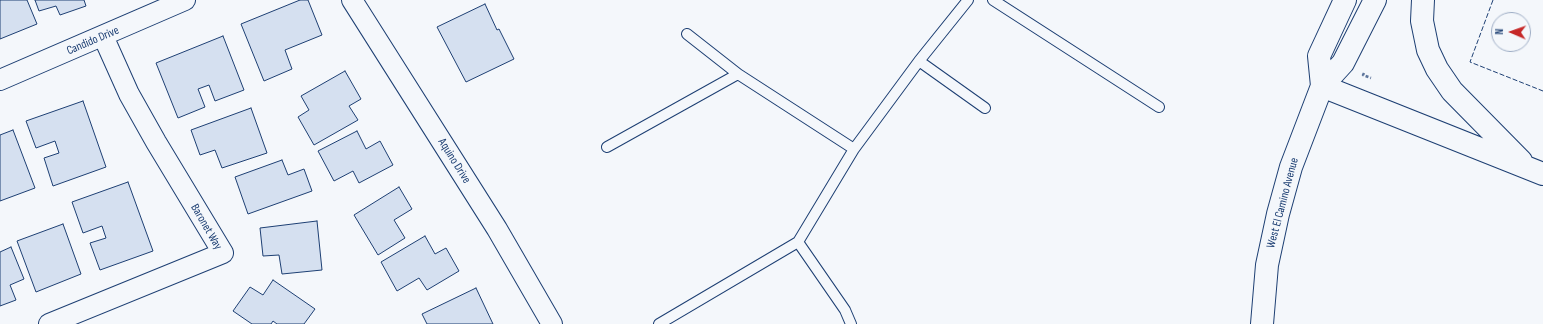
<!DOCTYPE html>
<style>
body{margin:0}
#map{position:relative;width:1543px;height:324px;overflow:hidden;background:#f4f7fb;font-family:"Sofia Sans Condensed",sans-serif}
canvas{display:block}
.north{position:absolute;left:1491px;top:12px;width:40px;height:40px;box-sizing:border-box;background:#f4f7fb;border:1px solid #9eadc5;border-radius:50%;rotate:272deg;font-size:11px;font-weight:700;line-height:16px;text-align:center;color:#1d3f73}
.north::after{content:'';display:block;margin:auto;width:14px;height:18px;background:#c62828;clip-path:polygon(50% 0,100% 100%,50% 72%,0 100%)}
</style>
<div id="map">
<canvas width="1543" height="324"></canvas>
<div class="north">N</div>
</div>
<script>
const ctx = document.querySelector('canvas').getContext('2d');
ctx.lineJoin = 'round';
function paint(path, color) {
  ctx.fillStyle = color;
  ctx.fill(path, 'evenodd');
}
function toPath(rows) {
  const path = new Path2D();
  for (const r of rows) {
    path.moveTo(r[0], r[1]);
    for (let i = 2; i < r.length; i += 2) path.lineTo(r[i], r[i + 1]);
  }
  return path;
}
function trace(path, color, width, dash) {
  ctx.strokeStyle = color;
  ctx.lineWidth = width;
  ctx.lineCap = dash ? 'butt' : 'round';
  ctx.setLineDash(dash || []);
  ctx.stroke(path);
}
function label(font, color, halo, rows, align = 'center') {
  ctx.font = font + ' "Sofia Sans Condensed",sans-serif';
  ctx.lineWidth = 3;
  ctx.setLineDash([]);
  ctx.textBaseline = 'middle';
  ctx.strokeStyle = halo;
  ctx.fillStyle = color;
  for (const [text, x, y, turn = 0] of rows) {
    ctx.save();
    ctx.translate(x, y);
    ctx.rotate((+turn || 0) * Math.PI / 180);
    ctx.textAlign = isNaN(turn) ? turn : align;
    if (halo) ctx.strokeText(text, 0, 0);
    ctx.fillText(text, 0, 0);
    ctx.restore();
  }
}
const building = toPath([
 [0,0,27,0,37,24,0,39,0,0],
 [35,0,84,0,86,6,60,15,56,6,39,11,35,0],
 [300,0,308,0,322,35,285,50,292,69,264,81,241,24,300,0],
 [485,4,497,30,499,29,514,59,466,82,437,27,485,4],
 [223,36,244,90,215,101,209,85,198,89,205,107,178,118,156,63,223,36],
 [345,71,361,99,349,106,358,120,314,145,298,117,309,110,301,96,345,71],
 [83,101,106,167,53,186,44,158,59,153,55,141,36,148,26,121,83,101],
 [251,108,267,153,222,168,215,150,200,155,191,130,251,108],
 [13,130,35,188,0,201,0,135,13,130],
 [357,131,366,149,380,141,393,165,359,183,353,171,334,181,318,151,357,131],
 [282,160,288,175,304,169,312,191,248,214,235,177,282,160],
 [128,182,153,251,100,270,90,243,106,238,102,226,83,233,72,202,128,182],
 [399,187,412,209,394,220,405,238,378,255,354,215,399,187],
 [317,221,322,270,282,274,279,255,263,256,260,228,317,221],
 [63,224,81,274,36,292,17,241,63,224],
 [425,236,435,254,446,248,459,271,427,290,419,278,397,291,381,262,425,236],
 [11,247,24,279,10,285,16,300,0,306,0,252,11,247],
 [273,280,315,309,304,324,277,324,273,321,271,324,252,324,233,311,250,287,263,295,273,280],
 [476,288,493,324,427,324,422,314,476,288]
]);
const path = toPath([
 [1364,73,1363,75,1371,78]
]);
const lane = toPath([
 [993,0,1159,107],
 [687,34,738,74,854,149],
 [919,61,985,108],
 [607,147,738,74],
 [798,242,845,310,851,324],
 [659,324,798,242,854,149,919,61,968,0]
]);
const street = toPath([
 [352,0,497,229,552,324],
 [0,80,185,0],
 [49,324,223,253,156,142,129,94,103,36]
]);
const secondary = toPath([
 [1322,86,1319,56,1345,0],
 [1262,324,1267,265,1278,214,1291,167,1322,86,1343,63,1375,0]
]);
const highway = toPath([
 [1423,0,1422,21,1428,50,1437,69,1452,91,1521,161],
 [1322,86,1543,174]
]);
const fence = toPath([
 [1493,0,1470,62,1543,91]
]);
const streetNames = [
 ["Candido Drive",93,41,-23],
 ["Aquino Drive",454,161,58],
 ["West El Camino Avenue",1283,203,-75],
 ["Baronet Way",206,227,60]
];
paint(building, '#d5e0f0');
trace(building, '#1d3f73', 1);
trace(lane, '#1d3f73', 12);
trace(street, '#1d3f73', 22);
trace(secondary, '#1d3f73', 24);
trace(highway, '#1d3f73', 24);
trace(path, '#5e769c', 2.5, [3, 2]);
trace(lane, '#f4f7fb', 10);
trace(street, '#f4f7fb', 20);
trace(secondary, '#f4f7fb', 22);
trace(highway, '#f4f7fb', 22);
trace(fence, '#1d3f73', 1, [5, 2]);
label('12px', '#1d3f73', '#f4f7fb', streetNames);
</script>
